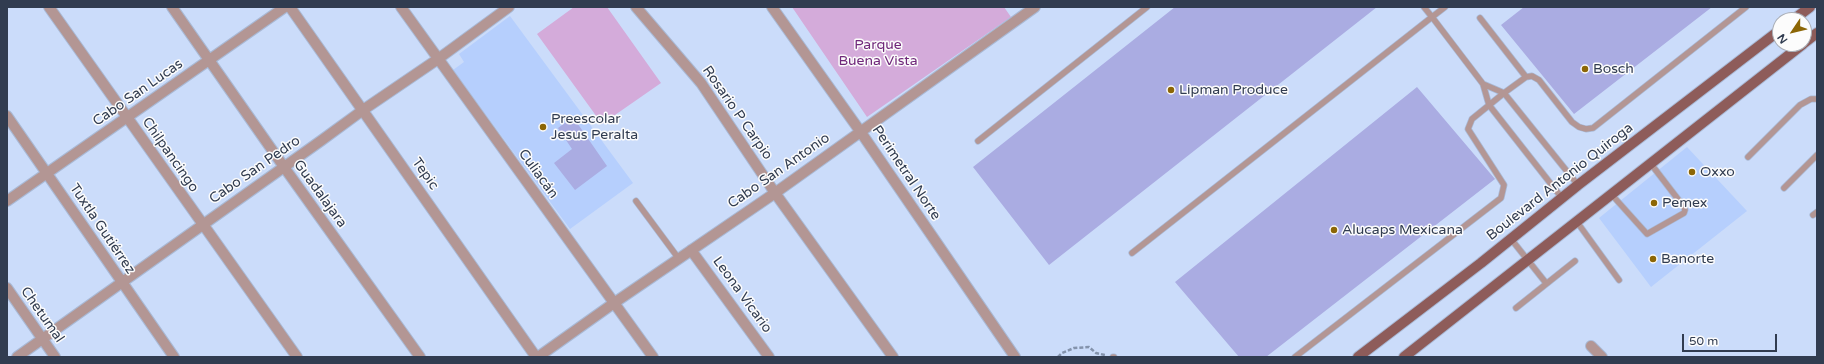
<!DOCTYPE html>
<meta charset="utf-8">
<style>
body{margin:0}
#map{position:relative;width:1824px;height:364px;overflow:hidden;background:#cbdcfa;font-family:"Varela Round",sans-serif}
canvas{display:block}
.frame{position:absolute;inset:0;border:8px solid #313c50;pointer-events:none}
.north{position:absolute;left:1772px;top:12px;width:40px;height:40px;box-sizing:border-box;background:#fcfcfc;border:1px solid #abafb7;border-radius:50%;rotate:235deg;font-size:11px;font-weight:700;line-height:16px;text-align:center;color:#313c50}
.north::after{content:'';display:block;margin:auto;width:14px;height:18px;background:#8c6606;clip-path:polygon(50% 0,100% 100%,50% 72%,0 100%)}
.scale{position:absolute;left:1682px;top:334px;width:95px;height:18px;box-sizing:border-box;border:2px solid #313c50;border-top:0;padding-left:5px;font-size:12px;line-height:14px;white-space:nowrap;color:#313c50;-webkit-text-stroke:3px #fcfcfc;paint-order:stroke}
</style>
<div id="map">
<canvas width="1824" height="364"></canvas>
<div class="frame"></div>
<div class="north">N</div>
<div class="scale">50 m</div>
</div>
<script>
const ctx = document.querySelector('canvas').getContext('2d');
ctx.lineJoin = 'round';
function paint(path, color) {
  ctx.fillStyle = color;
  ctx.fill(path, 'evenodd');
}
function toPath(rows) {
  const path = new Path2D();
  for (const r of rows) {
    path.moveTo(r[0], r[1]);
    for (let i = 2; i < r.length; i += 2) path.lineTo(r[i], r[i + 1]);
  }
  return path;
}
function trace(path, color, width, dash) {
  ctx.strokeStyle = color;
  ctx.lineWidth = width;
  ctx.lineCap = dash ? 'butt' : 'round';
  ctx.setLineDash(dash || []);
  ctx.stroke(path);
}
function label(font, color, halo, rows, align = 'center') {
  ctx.font = font + ' "Varela Round",sans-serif';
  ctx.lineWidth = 3;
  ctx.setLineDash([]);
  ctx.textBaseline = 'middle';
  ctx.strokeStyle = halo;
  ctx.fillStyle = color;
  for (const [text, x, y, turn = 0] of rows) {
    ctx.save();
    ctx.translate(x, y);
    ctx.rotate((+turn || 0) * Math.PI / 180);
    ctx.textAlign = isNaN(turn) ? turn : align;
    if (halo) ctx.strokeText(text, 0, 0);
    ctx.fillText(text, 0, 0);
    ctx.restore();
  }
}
const built = toPath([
 [510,16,633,183,570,229,453,70,464,62,459,54],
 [1687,147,1747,211,1651,287,1599,218]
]);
const green = toPath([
 [574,7,607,7,661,83,602,124,537,34],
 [792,7,1004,7,1011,17,867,117]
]);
const building = toPath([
 [1175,7,1377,7,1049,265,973,167],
 [1524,7,1712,7,1574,114,1501,25],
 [1417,87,1495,179,1266,357,1239,357,1175,282],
 [573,117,607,166,575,190,554,163,572,149,558,128]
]);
const path = toPath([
 [1058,357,1062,353,1074,348,1089,347,1096,353,1105,355]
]);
const service = toPath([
 [1445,7,1432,17,1483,84,1489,105,1562,198],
 [1480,18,1526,77],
 [1483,84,1504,93,1578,185],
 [978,141,1147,7],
 [1748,157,1800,105,1811,99,1817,99],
 [1784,188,1817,155],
 [1612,195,1647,234,1684,213,1685,210,1684,207,1651,164],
 [636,201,679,259],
 [1813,215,1817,212],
 [1577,222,1619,280],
 [1511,239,1546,283],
 [1132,253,1432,17,1424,7],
 [1516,308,1575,261],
 [1113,357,1114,357],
 [1295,357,1501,198,1504,185,1468,129,1472,119,1504,93,1526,77,1532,76,1539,80,1572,122,1579,127,1586,129,1593,128,1746,7]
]);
const minor = toPath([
 [49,7,297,357],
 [172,7,284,167,420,357],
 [290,7,536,357],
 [401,7,653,357],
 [636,7,701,83,775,193,893,357],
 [772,7,860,131,1015,357],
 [7,116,174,357],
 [7,201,285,7],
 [691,250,769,357],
 [7,288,55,357],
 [1591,346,1602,357],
 [17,357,322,140,363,110,438,59,509,7],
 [538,357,614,303,775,193,1035,7]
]);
const primary = toPath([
 [1793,20,1810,7],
 [1804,43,1817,33],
 [1358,357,1481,263,1578,185,1780,30],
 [1404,357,1803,44]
]);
const markers = [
 [1585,69,4,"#8c6606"],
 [1171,90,4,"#8c6606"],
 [543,127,4,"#8c6606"],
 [1692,172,4,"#8c6606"],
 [1654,203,4,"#8c6606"],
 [1334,230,4,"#8c6606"],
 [1653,259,4,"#8c6606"]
];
const parkNames = [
 ["Parque",878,45],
 ["Buena Vista",878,61]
];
const poiNames = [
 ["Bosch",1593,69],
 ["Lipman Produce",1179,90],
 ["Preescolar",551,119],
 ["Jesus Peralta",551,135],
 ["Oxxo",1700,172],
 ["Pemex",1662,203],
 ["Alucaps Mexicana",1342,230],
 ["Banorte",1661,259]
];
const streetNames = [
 ["Cabo San Lucas",138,93,-35],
 ["Rosario P Carpio",737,113,55],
 ["Chilpancingo",170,155,55],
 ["Cabo San Pedro",255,170,-35],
 ["Cabo San Antonio",779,171,-35],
 ["Perimetral Norte",906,173,56],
 ["Tepic",425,174,55],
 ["Culiacán",538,174,54],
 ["Boulevard Antonio Quiroga",1560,182,-38],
 ["Guadalajara",320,194,54],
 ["Tuxtla Gutiérrez",102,229,56],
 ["Leona Vicario",742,295,54],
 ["Chetumal",42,315,55]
];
paint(built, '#b6cffd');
paint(green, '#d4abda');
paint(building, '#aaace2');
trace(service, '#a9b9d5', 7);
trace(minor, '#a9b9d5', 12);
trace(primary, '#a9b9d5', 12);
trace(path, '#8493ac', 2.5, [4, 2]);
trace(service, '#b39694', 5.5);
trace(minor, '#b39694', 10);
trace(primary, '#8e5c5a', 10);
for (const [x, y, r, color] of markers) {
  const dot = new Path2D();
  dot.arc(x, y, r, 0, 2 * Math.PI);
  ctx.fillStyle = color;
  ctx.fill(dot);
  trace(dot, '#fcfcfc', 1.5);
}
label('14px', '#70287a', '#fcfcfc', parkNames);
label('14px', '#313c50', '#fcfcfc', poiNames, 'left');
label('14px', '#313c50', '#fcfcfc', streetNames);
</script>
